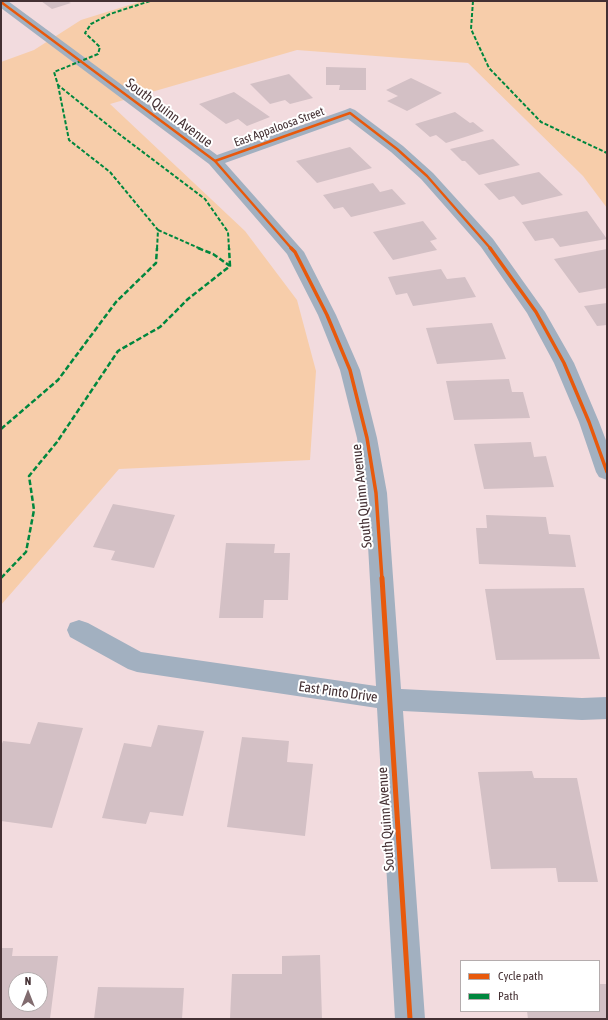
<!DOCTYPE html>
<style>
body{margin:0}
#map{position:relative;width:608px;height:1020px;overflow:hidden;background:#f2dbde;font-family:"Asap Condensed",sans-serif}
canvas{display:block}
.frame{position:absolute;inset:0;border:2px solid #443033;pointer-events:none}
.legend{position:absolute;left:460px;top:960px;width:140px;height:52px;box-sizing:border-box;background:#fff;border:1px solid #b4acad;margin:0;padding:5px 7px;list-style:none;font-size:12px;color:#443033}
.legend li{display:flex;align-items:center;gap:8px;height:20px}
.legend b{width:20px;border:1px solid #b4acad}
.north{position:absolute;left:8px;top:972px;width:40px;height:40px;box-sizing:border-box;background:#fff;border:1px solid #b4acad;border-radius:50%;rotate:0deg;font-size:11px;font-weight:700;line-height:16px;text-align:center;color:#443033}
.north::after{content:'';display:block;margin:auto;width:14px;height:18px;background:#816c6f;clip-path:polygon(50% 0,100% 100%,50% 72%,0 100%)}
</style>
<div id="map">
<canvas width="608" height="1020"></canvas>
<div class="frame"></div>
<ul class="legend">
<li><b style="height:5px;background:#e8590c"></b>Cycle path</li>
<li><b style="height:5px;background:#00873e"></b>Path</li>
</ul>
<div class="north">N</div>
</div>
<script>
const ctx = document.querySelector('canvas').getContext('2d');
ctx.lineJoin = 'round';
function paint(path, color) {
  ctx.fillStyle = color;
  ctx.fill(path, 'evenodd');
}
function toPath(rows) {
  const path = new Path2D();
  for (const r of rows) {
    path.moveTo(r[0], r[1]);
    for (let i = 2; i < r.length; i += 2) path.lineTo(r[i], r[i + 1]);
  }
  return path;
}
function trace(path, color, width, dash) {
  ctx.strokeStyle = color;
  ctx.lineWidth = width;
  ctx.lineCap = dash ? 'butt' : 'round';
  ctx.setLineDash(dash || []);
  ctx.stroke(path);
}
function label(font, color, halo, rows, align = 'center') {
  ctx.font = font + ' "Asap Condensed",sans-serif';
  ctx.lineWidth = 4;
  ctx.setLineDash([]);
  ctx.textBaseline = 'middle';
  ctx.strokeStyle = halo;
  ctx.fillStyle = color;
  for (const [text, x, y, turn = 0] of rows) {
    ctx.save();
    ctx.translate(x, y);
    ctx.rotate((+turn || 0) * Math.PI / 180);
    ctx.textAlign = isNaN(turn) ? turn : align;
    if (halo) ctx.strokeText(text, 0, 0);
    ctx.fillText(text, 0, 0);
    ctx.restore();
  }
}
const green = toPath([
 [142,1,607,1,607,208,583,176,468,63,297,50,110,104,245,231,297,300,316,371,310,460,119,469,1,605,1,62,34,50,81,20]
]);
const building = toPath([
 [41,1,72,1,69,2,71,3,52,9],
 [326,67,366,68,366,90,339,90,340,85,326,85],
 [289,74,313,98,290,104,285,100,270,104,250,84],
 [411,78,442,93,407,111,387,101,398,96,386,90],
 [234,92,270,117,247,126,238,119,226,124,199,104],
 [455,112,470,123,473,122,484,131,446,143,436,135,430,137,415,124],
 [493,139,520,165,479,175,465,161,462,161,450,149],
 [350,147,372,168,317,183,296,161],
 [539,172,563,195,522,205,514,196,499,200,484,184],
 [373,183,380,192,392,189,406,204,351,217,343,207,334,209,323,195],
 [587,211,607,239,560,247,553,238,535,241,522,222],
 [423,221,437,239,430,241,437,250,393,260,373,232],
 [607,249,607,288,579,293,554,259],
 [441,269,447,279,465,277,476,297,413,306,407,293,396,295,388,277],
 [607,303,607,325,597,326,584,306],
 [492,323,506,359,437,364,426,328],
 [509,379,512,392,523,392,530,418,454,420,446,381],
 [531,442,534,457,546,456,554,487,484,489,474,444],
 [113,504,175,515,154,568,111,560,115,551,93,547],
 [486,515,546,517,549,534,570,535,576,567,479,564,476,528,487,528],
 [226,543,275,544,274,553,290,553,288,600,264,600,263,618,219,618],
 [584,588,600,659,496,660,485,589],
 [38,722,83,728,52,828,1,821,1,746,3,741,30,744],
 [158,725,204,731,183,816,150,812,146,824,102,818,124,743,151,747],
 [242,737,289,741,287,762,313,764,305,836,227,827],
 [532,771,534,778,577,778,598,882,558,882,556,868,491,869,478,772],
 [1,948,13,948,12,956,58,956,50,1019,1,1019],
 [16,980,40,980,40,1004,16,1004],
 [320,955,322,1019,230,1019,232,974,282,974,282,956],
 [599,984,607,984,607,1019,528,1019,527,1011,599,1011],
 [98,987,184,988,182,1019,94,1019]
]);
const minor = toPath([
 [1,1,8,1,217,155,345,110,350,108,355,110,403,146,433,173,493,239,545,312,574,363,599,422,607,443,607,480,599,477,596,472,579,422,554,363,527,313,481,247,421,179,391,152,348,119,225,163,304,252,336,315,360,370,377,438,387,493,401,689,582,698,607,697,607,719,582,720,403,711,425,1019,395,1019,377,708,137,672,128,669,70,637,67,630,70,623,79,620,88,623,141,652,376,686,365,493,357,438,340,370,318,315,287,254,209,164,1,8,1,1]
]);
const quietFar1 = toPath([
 [150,1,110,14,91,24,85,33,100,47,98,54,54,72,58,85,119,134,205,199,228,232,229,249],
 [473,1,471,29,489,68,541,122,607,153],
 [58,85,69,140,110,172,158,230,157,249],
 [158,230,201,249]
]);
const quiet = toPath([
 [198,248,213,254,230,266],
 [1,429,58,380,116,302,156,263,157,248],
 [1,578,26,552,34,510,29,476,57,442,118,351,160,327,188,299,230,266,229,248]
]);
const cyclewayFar2 = toPath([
 [1,2,215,161,292,249],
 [215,161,350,113,397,149,427,176,491,249]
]);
const cyclewayFar1 = toPath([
 [291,248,295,252,327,315,350,370,367,438,376,493,382,579],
 [490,248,536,312,564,363,589,422,607,472]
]);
const cycleway = toPath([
 [382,578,410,1019]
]);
const farStreetnames = [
 ["East Appaloosa Street",279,127,-20]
];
const streetNames = [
 ["South Quinn Avenue",169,113,37],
 ["South Quinn Avenue",362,496,-96],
 ["East Pinto Drive",338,692,8],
 ["South Quinn Avenue",386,819,-94]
];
paint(green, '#f7cdaa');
paint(building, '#d3c0c5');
paint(minor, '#a2b0c0');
trace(quietFar1, '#00873e', 2, [4, 2]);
trace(quiet, '#00873e', 2.5, [5.5, 2.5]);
trace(cyclewayFar2, '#e8590c', 2.5);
trace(cyclewayFar1, '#e8590c', 3.5);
trace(cycleway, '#e8590c', 5);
label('12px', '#443033', '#fff', farStreetnames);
label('14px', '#443033', '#fff', streetNames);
</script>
